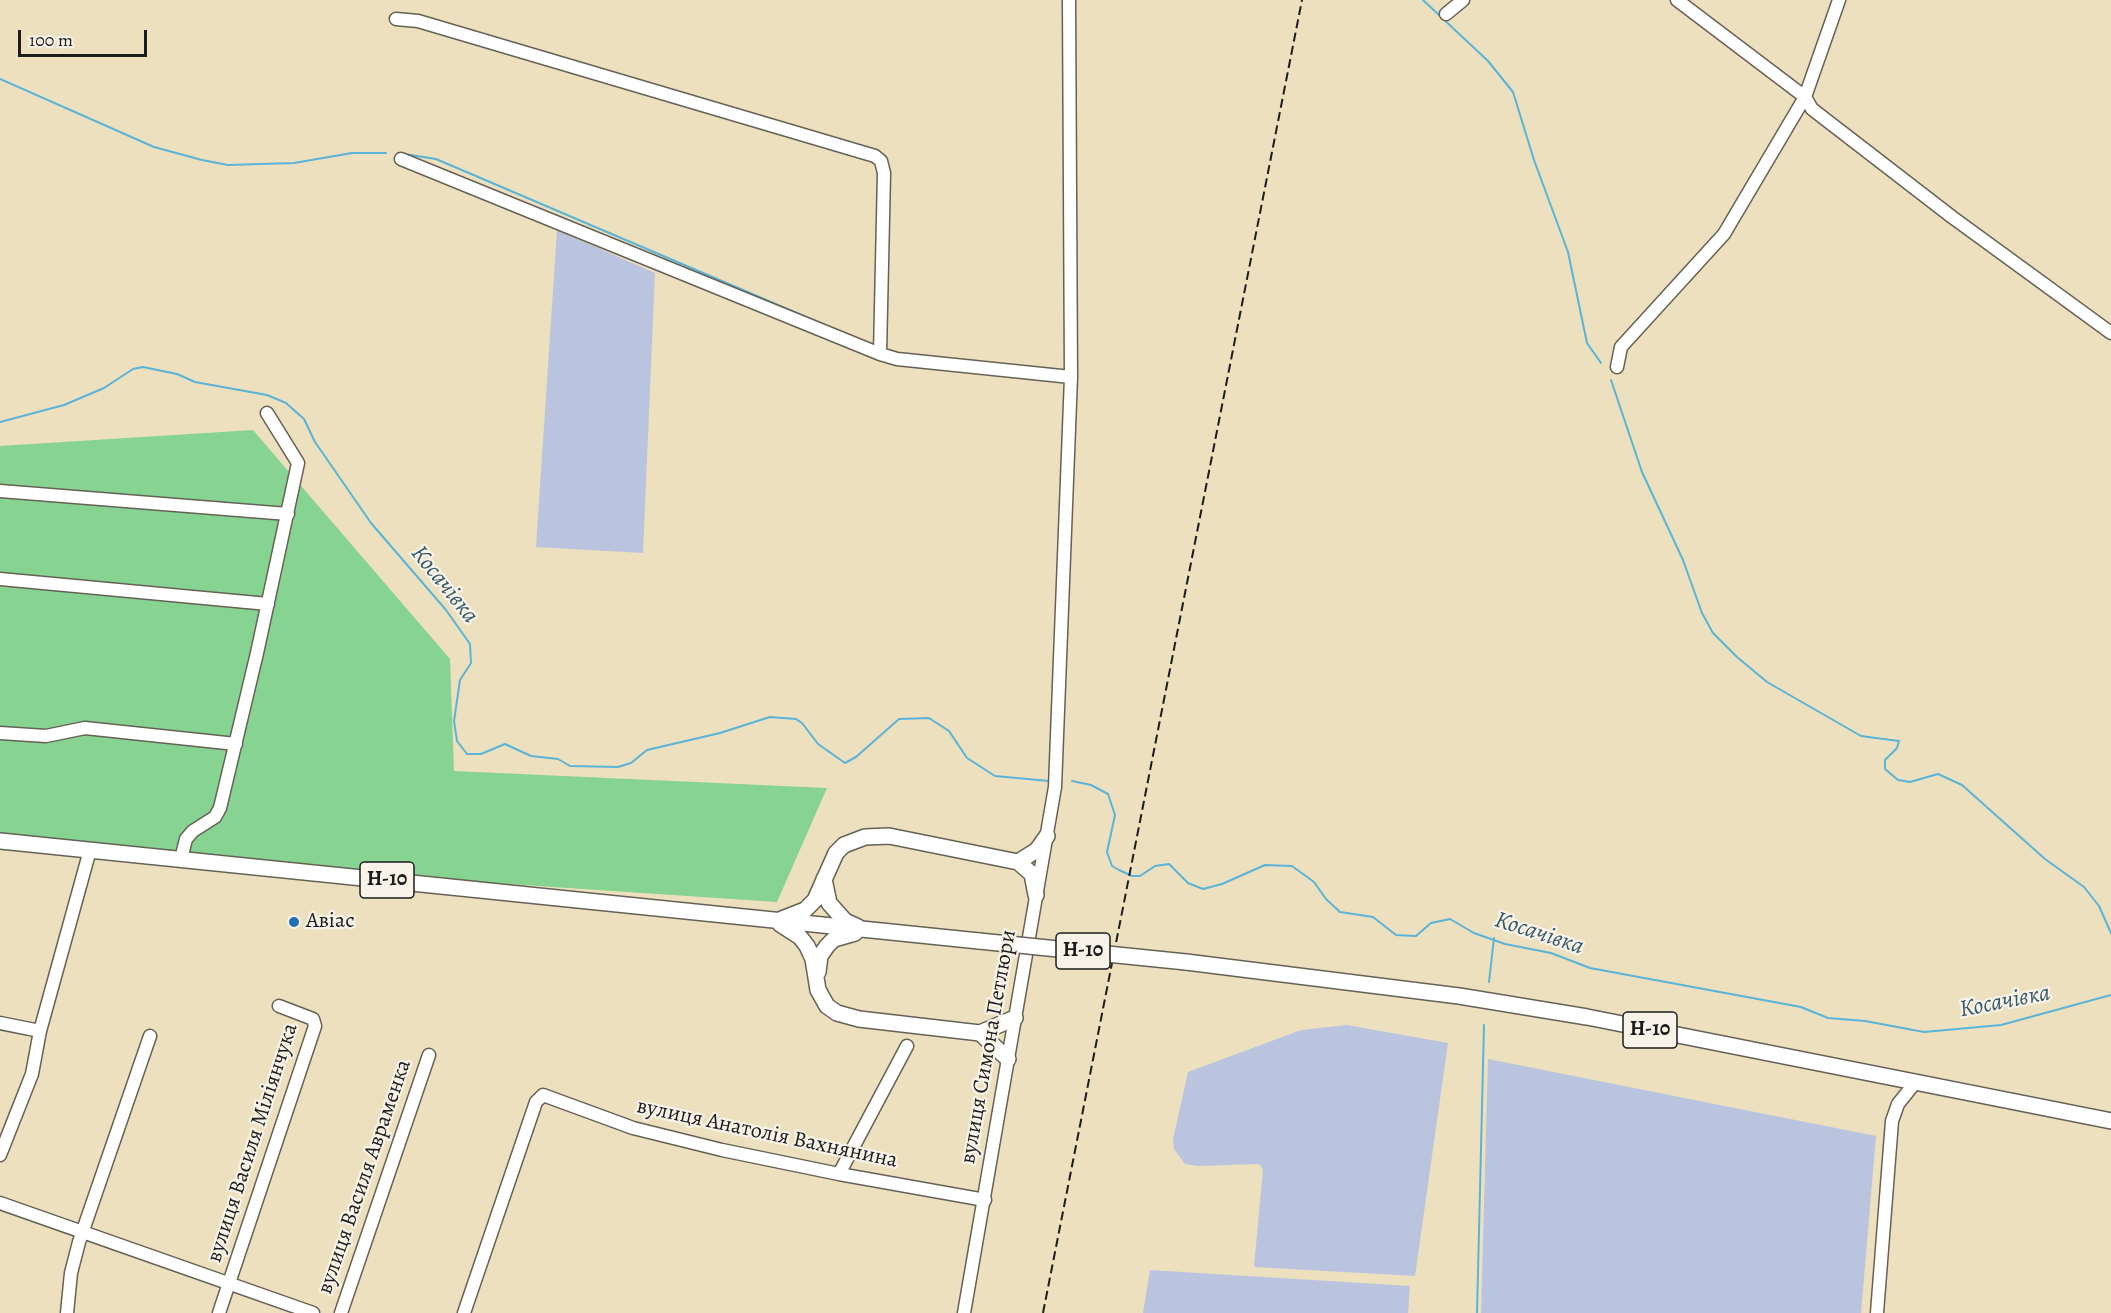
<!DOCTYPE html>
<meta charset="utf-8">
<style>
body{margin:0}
#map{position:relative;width:2111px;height:1313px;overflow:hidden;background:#ede0bf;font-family:Alegreya,serif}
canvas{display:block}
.scale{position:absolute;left:18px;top:30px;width:129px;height:27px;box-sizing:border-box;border:3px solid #1c1c1c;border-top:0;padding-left:8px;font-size:18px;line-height:21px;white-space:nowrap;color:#1c1c1c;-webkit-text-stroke:4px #f7f3e8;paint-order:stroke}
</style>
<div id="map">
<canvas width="2111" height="1313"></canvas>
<div class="scale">100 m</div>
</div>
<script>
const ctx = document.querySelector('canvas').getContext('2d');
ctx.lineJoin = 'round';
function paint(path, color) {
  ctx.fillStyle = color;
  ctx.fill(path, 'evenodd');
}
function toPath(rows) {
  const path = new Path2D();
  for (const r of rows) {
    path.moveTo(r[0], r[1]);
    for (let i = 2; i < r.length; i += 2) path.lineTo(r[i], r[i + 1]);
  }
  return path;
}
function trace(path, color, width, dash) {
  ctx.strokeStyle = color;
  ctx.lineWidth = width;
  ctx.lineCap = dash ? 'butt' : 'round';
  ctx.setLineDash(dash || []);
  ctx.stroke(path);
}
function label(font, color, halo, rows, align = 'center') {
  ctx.font = font + ' Alegreya,serif';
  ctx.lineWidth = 4.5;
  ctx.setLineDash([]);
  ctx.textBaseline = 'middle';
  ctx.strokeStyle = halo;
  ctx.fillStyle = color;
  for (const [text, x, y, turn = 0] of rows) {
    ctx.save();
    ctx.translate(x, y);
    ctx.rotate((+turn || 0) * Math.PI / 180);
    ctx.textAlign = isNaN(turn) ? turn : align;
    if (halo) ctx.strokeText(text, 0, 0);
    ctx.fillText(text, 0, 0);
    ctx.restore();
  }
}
const industrial = toPath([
 [557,230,655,273,643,553,536,547],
 [1347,1025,1448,1043,1415,1276,1254,1267,1263,1169,1259,1164,1197,1166,1185,1164,1174,1149,1173,1139,1188,1072,1301,1030],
 [1488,1059,1876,1136,1861,1313,1481,1313],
 [1150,1270,1410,1286,1408,1313,1143,1313]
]);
const green = toPath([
 [253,430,450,659,454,771,827,788,777,902,0,850,0,446]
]);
const stream = toPath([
 [1423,0,1488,61,1513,92,1534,160,1568,252,1587,343,1601,363],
 [0,79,154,147,202,160,228,165,294,163,352,153,386,153],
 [398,153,436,159,839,331],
 [1611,380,1642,472,1683,560,1702,613,1713,633,1737,657,1767,682,1861,736,1899,741,1897,748,1885,760,1885,769,1898,780,1910,782,1938,774,1962,785,2045,859,2084,887,2099,906,2111,933],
 [0,422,64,405,104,388,133,369,143,367,177,374,195,382,267,395,286,403,304,419,315,442,371,523,446,610,470,644,471,663,460,680,454,721,457,741,467,754,481,754,505,744,531,756,558,759,570,766,618,767,631,763,647,750,720,733,770,717,796,719,802,723,818,744,845,763,856,757,899,719,929,718,949,731,967,758,995,776,1049,781],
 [1072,781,1091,785,1108,794,1115,815,1107,852,1112,866,1119,870,1132,876,1140,876,1155,866,1169,864,1188,883,1203,889,1222,884,1265,865,1292,866,1314,882,1326,899,1340,912,1373,917,1396,935,1416,936,1431,923,1450,919,1474,933,1505,944,1551,953,1590,968,1801,1007,1828,1018,1865,1021,1924,1032,2001,1025,2111,995],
 [1489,982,1494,938],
 [1477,1313,1484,1025]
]);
const minor = toPath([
 [1839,0,1805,97,1812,109,1952,217,2111,333],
 [1446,14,1463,0],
 [396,19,418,21,875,156,881,161,884,173,880,354],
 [401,159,880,354,897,359,1071,377],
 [1617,367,1621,347,1724,234,1805,97,1677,0],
 [0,491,288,514],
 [0,579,268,604],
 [0,733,46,736,85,728,236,744],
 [181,859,186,839,193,831,215,817,220,808,257,653,298,463,267,413],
 [0,1023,40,1031],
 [0,1155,32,1074,40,1031,90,850],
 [839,1174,907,1046],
 [0,1203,313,1313],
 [67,1313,71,1273,79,1242,150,1036],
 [219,1313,315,1026,313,1019,279,1006],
 [341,1313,429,1055],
 [464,1313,536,1102,543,1095,633,1128,722,1150,839,1174,985,1200],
 [964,1313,1055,787,1071,377,1069,0],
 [1877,1313,1892,1121,1898,1104,1914,1084]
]);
const major = toPath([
 [0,841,979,941],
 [1018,862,1037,850,1047,836],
 [824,879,829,903,845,921,858,927],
 [782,919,805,910,815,900,836,853,844,845,865,837,889,836,1018,862,1032,874,1036,895],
 [780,924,800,937,807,946,813,959,818,990,827,1006,837,1013,859,1019,980,1033,1015,1018],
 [1186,962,1459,996,1587,1017,2111,1121],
 [818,972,820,956,827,946,834,939,855,933],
 [980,1033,1008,1059]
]);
const rail = toPath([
 [1043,1313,1302,0]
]);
const majorBridge = toPath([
 [979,941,1186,962]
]);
const markers = [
 [294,922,6,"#1f6fb2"]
];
const shields = [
 [387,880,54],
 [1083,951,54],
 [1650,1030,54]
];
const shieldNames = [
 ["Н-10",387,880],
 ["Н-10",1083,951],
 ["Н-10",1650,1030]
];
const poiNames = [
 ["Авіас",306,922]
];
const streetNames = [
 ["вулиця Симона Петлюри",989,1047,-80],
 ["вулиця Анатолія Вахнянина",767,1134,12],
 ["вулиця Василя Міліянчука",253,1143,-72],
 ["вулиця Василя Авраменка",365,1177,-71]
];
const waterNames = [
 ["Косачівка",444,585,51],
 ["Косачівка",1539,934,18],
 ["Косачівка",2005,1002,-11]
];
paint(industrial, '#bac4de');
paint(green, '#87d391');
trace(stream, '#59b4d7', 2);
trace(minor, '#656155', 15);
trace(major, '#656155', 18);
trace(minor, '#fff', 12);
trace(major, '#fff', 15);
trace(rail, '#1c1c1c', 2, [9, 4.5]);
trace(majorBridge, '#656155', 18, []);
trace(majorBridge, '#fff', 15);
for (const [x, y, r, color] of markers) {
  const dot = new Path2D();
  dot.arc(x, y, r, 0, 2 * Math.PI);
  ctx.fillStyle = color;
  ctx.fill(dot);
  trace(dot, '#f7f3e8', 2);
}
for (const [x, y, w] of shields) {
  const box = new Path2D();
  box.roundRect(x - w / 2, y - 18, w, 36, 4.5);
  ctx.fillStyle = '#f7f3e8';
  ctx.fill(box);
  trace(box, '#1c1c1c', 1.5);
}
label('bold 21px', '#1c1c1c', null, shieldNames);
label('22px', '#1c1c1c', '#f7f3e8', poiNames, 'left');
label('22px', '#1c1c1c', '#f7f3e8', streetNames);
label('italic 24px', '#345967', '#f7f3e8', waterNames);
</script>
